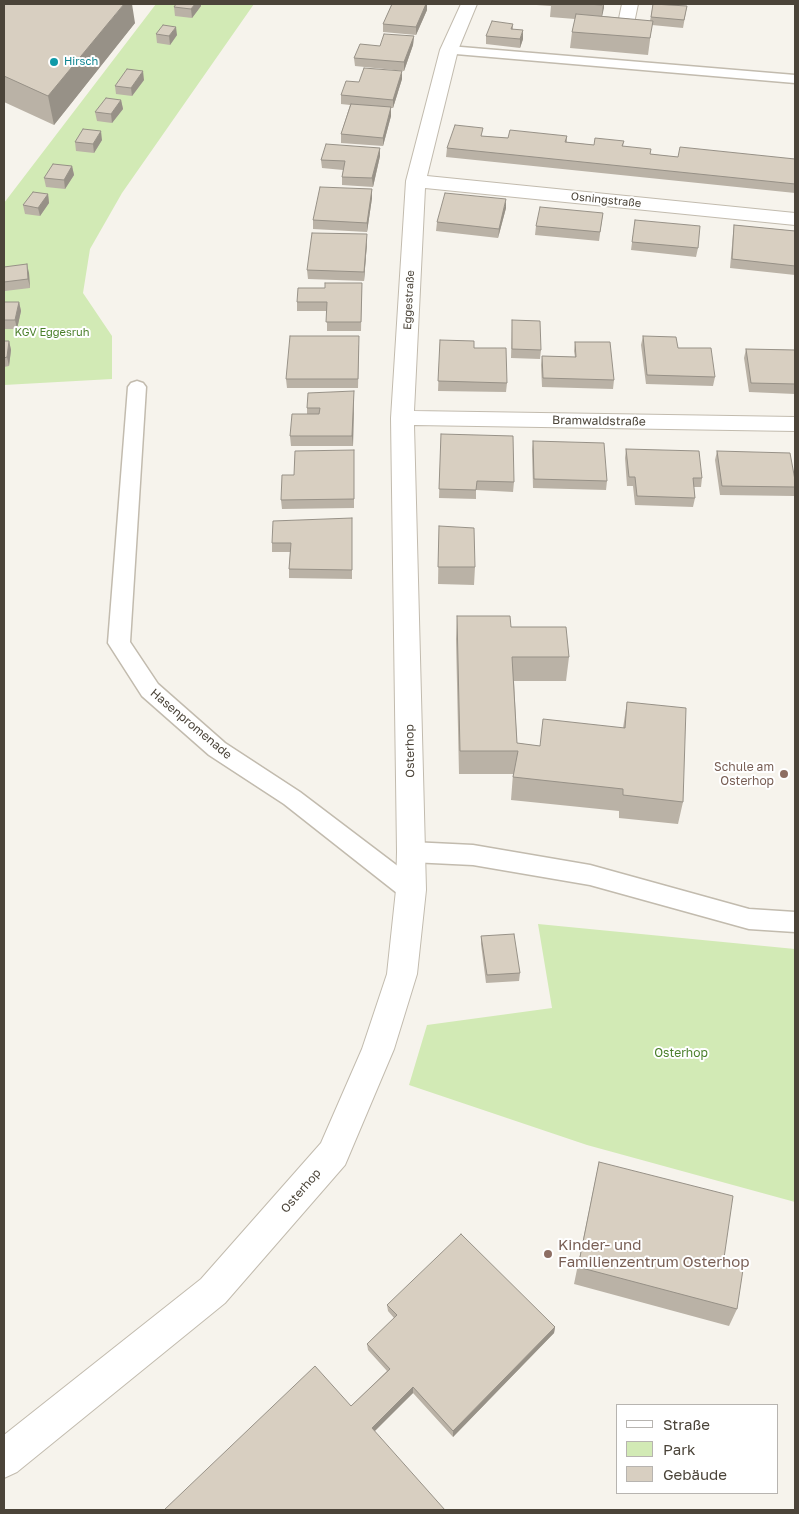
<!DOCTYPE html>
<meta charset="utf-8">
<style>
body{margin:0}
#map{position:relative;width:799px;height:1514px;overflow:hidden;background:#f6f3ec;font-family:"Golos Text",sans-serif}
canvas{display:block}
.frame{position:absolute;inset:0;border:5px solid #4b4439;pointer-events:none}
.legend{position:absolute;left:616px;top:1404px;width:162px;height:90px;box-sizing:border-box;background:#fff;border:1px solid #b7b4b0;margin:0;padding:6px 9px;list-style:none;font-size:15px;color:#4b4439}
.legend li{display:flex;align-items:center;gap:10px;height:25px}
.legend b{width:25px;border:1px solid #b7b4b0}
</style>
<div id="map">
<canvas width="799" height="1514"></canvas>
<div class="frame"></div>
<ul class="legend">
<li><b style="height:6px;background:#fff"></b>Straße</li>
<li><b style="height:14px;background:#d2eab5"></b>Park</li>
<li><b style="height:14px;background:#d8cfc1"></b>Gebäude</li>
</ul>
</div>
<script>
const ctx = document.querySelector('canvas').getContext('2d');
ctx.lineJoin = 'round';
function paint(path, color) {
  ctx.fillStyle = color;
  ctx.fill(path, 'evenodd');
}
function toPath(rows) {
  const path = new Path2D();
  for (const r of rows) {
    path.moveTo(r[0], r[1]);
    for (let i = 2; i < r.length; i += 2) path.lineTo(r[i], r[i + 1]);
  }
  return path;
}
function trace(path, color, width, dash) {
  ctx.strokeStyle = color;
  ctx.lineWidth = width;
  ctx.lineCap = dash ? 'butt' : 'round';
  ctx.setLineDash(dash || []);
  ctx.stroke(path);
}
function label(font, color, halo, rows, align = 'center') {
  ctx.font = font + ' "Golos Text",sans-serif';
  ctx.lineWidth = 4;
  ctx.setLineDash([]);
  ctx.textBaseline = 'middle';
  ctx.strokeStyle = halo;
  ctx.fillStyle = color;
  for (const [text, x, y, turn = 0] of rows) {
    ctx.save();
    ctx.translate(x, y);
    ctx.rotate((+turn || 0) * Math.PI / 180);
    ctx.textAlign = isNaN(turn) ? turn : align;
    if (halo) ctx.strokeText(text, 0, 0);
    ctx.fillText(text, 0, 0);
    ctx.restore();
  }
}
const green = toPath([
 [156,4,254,4,122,193,90,249,83,293,112,336,112,379,4,385,4,203],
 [538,924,795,949,795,1202,587,1145,409,1085,427,1025,552,1008]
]);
const service = toPath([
 [449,46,795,75,795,83,444,53,442,50,449,46],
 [137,381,143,383,146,387,130,642,158,684,225,743,300,792,420,883,423,890,420,897,411,900,402,897,284,804,209,755,142,696,108,643,128,387,131,383,137,381],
 [411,842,473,845,590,865,749,909,795,912,795,932,749,929,590,885,473,865,411,862,403,859,399,852,403,845,411,842]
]);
const minor = toPath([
 [461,4,477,4,458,50,427,176,795,213,795,225,425,188,414,411,795,417,795,431,414,425,426,890,417,974,394,1049,345,1165,225,1303,17,1472,4,1478,4,1435,201,1279,321,1143,362,1049,387,974,396,890,397,852,391,418,406,181,440,50,461,4],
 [622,4,638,4,633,28,631,32,625,33,619,32,617,28,622,4]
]);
const wall = toPath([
 [4,4,135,23,54,125,4,102],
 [392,4,427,4,427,10,416,35,383,32,383,24],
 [522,4,604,4,602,16,650,21,653,4,687,6,683,28,652,25,648,55,570,48,572,32,575,19,550,17,551,6],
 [201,6,192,18,175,16,174,7],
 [513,24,513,29,523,39,520,48,486,44,486,36],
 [156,34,177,35,170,45,157,43],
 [414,36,413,45,404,71,355,66,354,58,380,46],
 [402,79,393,108,391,108,391,116,383,146,341,143,341,134,350,105,341,104,341,95,359,82],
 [144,80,132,96,116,94,115,86],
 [121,100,123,109,112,123,97,121,95,112],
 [483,136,508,138,567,136,567,142,594,145,624,141,623,146,650,154,678,157,795,159,795,193,446,157,447,148],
 [102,140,94,153,76,151,75,142],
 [380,148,380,156,373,187,342,185,342,177,343,170,322,168,321,160],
 [72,166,74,175,65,189,46,187,44,178],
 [372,189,372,198,367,232,313,229,313,220],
 [48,194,49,203,40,216,25,214,23,205],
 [506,208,498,238,436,231,437,222],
 [603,213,599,241,535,235,536,226],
 [635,220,698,248,696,257,631,250],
 [734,225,795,231,795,275,730,268,733,234],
 [367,243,364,281,308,279,307,270],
 [4,267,29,273,30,288,5,291,4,284],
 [362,283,361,331,327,331,327,311,297,311,297,302,325,288],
 [4,302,19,302,21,311,17,329,4,329],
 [512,320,541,350,540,359,511,358],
 [643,336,678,348,715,377,713,386,646,384,641,345],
 [440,340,474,348,507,383,506,392,438,391],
 [4,341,9,341,11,350,9,366,4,367],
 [575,342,614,380,613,389,542,387,541,365,542,356,575,357,574,351],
 [359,345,358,388,287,388,286,379],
 [746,349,795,350,795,394,749,392,744,358],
 [354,400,353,446,291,446,290,436,307,414,307,408],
 [441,434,514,482,513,492,476,490,476,499,439,498],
 [533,441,607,481,606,490,533,488,532,450],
 [626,449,702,478,701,487,694,487,695,498,693,507,635,505,633,486,627,486,625,458],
 [717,451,795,480,795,492,794,496,720,495,715,460],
 [354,459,354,508,282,509,281,500,294,475],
 [352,518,352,579,289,578,289,569,290,552,272,552,272,543],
 [439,526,475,567,474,585,438,584],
 [457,616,511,627,569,657,566,681,514,681,517,743,540,746,623,728,627,702,683,802,678,824,619,818,619,811,511,800,513,774,459,774,456,639],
 [481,936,520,973,519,981,486,983,481,944],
 [599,1162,724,1258,737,1309,729,1326,574,1284],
 [387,1305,555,1327,554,1333,453,1437,413,1393,374,1431,351,1406,387,1371,368,1350,367,1344,394,1318,388,1311]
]);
const shadedWall = toPath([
 [124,4,132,4,135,23,54,125,48,96],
 [195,4,201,4,201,6,192,18,191,9],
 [426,4,427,4,427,10,416,35,416,27],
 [603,4,604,4,604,8,601,21],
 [176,27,177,35,170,45,169,36],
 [523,30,523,39,520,48,520,39],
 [414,36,413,45,404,71,404,62],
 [143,71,144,80,132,96,131,88],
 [402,71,402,79,393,108,393,100],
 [121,100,123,109,112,123,111,114],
 [391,107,391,116,383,146,383,138],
 [101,131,102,140,94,153,93,144],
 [380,148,380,156,373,187,372,178],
 [72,166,74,175,65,189,64,180],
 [372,189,372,198,367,232,367,223],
 [48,194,49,203,40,216,38,208],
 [506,199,506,208,498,238,499,229],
 [367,234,367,243,364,281,364,272],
 [27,264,29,273,30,288,28,279],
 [19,302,21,311,17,329,15,320],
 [9,341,11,350,9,366,7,357],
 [354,391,354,400,353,446,352,436],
 [555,1327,554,1333,453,1437,453,1431],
 [413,1387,413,1393,372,1434,372,1428]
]);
const building = toPath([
 [4,4,124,4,48,96,4,76,4,4],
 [176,4,195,4,191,9,174,7,176,4],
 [392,4,426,4,416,27,383,24,392,4],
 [586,4,603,4,602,5,586,4],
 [653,4,687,6,684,20,651,17,653,4],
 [576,14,653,21,650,38,572,32,576,14],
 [492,21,513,24,511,29,523,30,520,39,486,36,492,21],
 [163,25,176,27,169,36,156,34,163,25],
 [384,34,414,36,404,62,354,58,360,44,380,46,384,34],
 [364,68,402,71,393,100,341,95,346,81,359,82,364,68],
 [127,69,143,71,131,88,115,86,127,69],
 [106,98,121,100,111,114,95,112,106,98],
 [351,104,391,107,383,138,341,134,351,104],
 [455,125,483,128,481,136,508,138,510,130,567,136,565,142,594,145,595,138,624,141,622,146,651,149,650,154,678,157,680,147,795,159,795,184,447,148,455,125],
 [83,129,101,131,93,144,75,142,83,129],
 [326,144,380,148,372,178,342,177,345,161,321,160,326,144],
 [53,164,72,166,64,180,44,178,53,164],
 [320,187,372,189,367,223,313,220,320,187],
 [33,192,48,194,38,208,23,205,33,192],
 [445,193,506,199,499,229,437,222,445,193],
 [540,207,603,213,600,232,536,226,540,207],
 [635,220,700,226,698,248,632,242,635,220],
 [734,225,795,231,795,266,732,259,734,225],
 [312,233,367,234,364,272,307,270,312,233],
 [27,264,28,279,4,282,4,267,27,264],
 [325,283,362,283,361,322,326,322,327,302,297,302,298,288,325,288,325,283],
 [4,302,19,302,15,320,4,320,4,302],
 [512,320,540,321,541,350,512,349,512,320],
 [290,336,359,336,358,379,286,379,290,336],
 [643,336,676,337,678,348,711,348,715,377,647,375,643,336],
 [440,340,474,341,474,348,506,348,507,383,438,381,440,340],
 [4,341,9,341,7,357,4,358,4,341],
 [575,342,610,342,614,380,543,378,542,356,576,357,575,342],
 [746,349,795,350,795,384,751,383,746,349],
 [354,391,352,436,290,436,292,414,319,414,320,408,307,408,308,393,354,391],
 [441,434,513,436,514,482,477,481,476,490,439,489,441,434],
 [533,441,604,443,607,481,534,479,533,441],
 [626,449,699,451,702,478,693,478,695,498,637,496,635,477,629,477,626,449],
 [354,450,354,499,281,500,282,475,294,475,295,451,354,450],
 [717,451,790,453,795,480,795,487,722,486,717,451],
 [352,518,352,570,289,569,291,543,272,543,273,521,352,518],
 [439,526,474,528,475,567,438,567,439,526],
 [457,616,510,616,511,627,566,627,569,657,512,657,517,743,540,746,543,719,625,728,627,702,686,708,683,802,623,795,623,789,513,777,518,751,460,751,457,616],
 [514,934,520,973,487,975,481,936,514,934],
 [599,1162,733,1196,724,1258,744,1263,737,1309,578,1267,599,1162],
 [461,1234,555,1327,453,1431,413,1387,372,1428,445,1510,164,1510,315,1366,351,1406,390,1369,367,1344,397,1315,387,1305,461,1234]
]);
const markers = [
 [54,62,5,"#0f9aa8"],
 [784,774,5,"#8d6e63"],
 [548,1254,5,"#8d6e63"]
];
const farCulturenames = [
 ["Hirsch",64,62]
];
const farStreetnames = [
 ["Osningstraße",606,200,6],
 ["Eggestraße",409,300,-87]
];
const farParknames = [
 ["KGV Eggesruh",52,333]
];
const streetNames = [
 ["Bramwaldstraße",599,421,1],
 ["Hasenpromenade",191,724,40],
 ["Osterhop",410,751,-91],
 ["Osterhop",301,1191,-49]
];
const educationNames = [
 ["Schule am",774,767],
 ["Osterhop",774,781]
];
const parkNames = [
 ["Osterhop",681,1053]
];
const nearEducationnames = [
 ["Kinder- und",558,1245],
 ["Familienzentrum Osterhop",558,1262]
];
paint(green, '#d2eab5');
trace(service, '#c2bbae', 3);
trace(minor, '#c2bbae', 2);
paint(service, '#fff');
paint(minor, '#fff');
paint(wall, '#bab2a6');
paint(shadedWall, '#979187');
paint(building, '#d8cfc1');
trace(building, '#979187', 1);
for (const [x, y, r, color] of markers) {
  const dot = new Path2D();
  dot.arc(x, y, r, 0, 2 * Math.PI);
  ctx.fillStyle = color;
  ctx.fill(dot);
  trace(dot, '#fff', 2);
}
label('11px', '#0d838f', '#fff', farCulturenames, 'left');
label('11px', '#4b4439', '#fff', farStreetnames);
label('11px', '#4a7f2a', '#fff', farParknames);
label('12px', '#4b4439', '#fff', streetNames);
label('12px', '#785e54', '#fff', educationNames, 'right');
label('12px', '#4a7f2a', '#fff', parkNames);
label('15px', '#785e54', '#fff', nearEducationnames, 'left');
</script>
